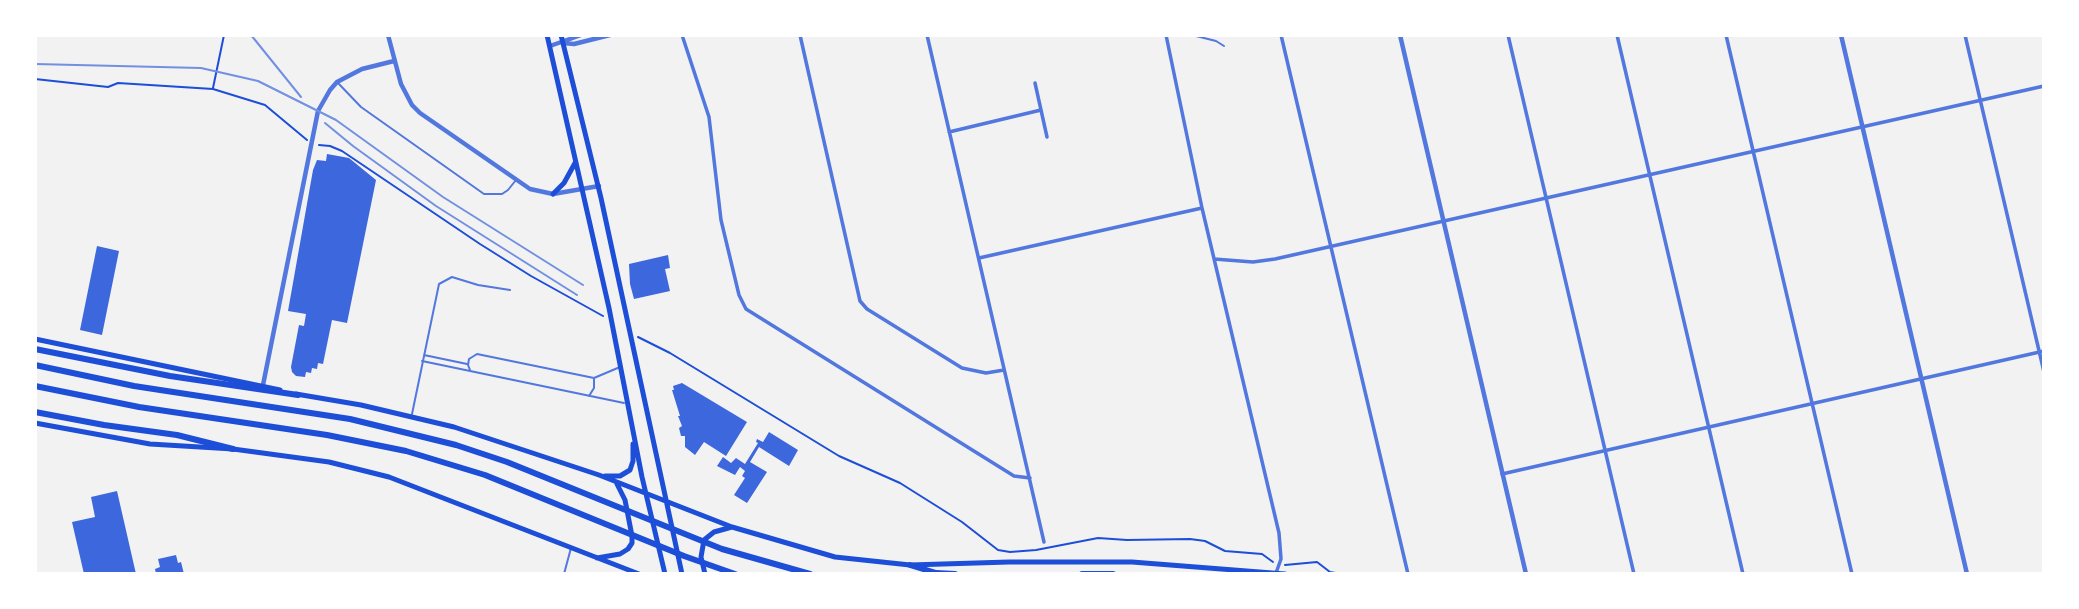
<!DOCTYPE html>
<style>
body{margin:0}
#map{position:relative;width:2079px;height:609px;overflow:hidden;background:#f2f2f2;font-family:Commissioner,sans-serif}
canvas{display:block}
.frame{position:absolute;inset:0;border:37px solid #fff;pointer-events:none}
</style>
<div id="map">
<canvas width="2079" height="609"></canvas>
<div class="frame"></div>
</div>
<script>
const ctx = document.querySelector('canvas').getContext('2d');
ctx.lineJoin = 'round';
function paint(path, color) {
  ctx.fillStyle = color;
  ctx.fill(path, 'evenodd');
}
function toPath(rows) {
  const path = new Path2D();
  for (const r of rows) {
    path.moveTo(r[0], r[1]);
    for (let i = 2; i < r.length; i += 2) path.lineTo(r[i], r[i + 1]);
  }
  return path;
}
function trace(path, color, width, dash) {
  ctx.strokeStyle = color;
  ctx.lineWidth = width;
  ctx.lineCap = dash ? 'butt' : 'round';
  ctx.setLineDash(dash || []);
  ctx.stroke(path);
}
const building = toPath([
 [327,154,349,158,376,180,347,323,332,320,323,364,318,363,317,369,312,368,311,373,306,372,305,377,296,376,292,372,291,367,299,325,304,326,306,314,288,311,313,170,317,160,326,161],
 [97,246,119,251,102,335,80,330],
 [668,255,670,268,665,269,670,291,634,299,630,284,629,264],
 [682,383,747,422,726,456,704,442,695,455,685,447,685,436,681,436,679,428,682,426,678,416,680,416,672,390,674,390,673,386],
 [769,432,798,450,789,466,759,447,750,462,767,472,747,503,734,495,745,478,742,476,745,471,740,467,735,475,717,466,723,457,731,463,736,458,745,464,758,443,756,442,757,439,763,442],
 [117,491,136,574,84,574,72,522,95,517,91,497],
 [176,555,178,563,181,562,184,574,156,574,155,569,160,567,158,559]
]);
const path = toPath([
 [35,79,108,87,118,83,213,89,265,105,307,140],
 [213,88,224,35],
 [319,145,330,146,342,151,480,244,531,276,603,316],
 [638,337,670,353,839,456,900,483,962,522,998,550,1010,552,1036,550,1098,538,1127,540,1190,539,1205,541,1225,551,1262,554,1273,562],
 [1285,565,1317,562,1330,572,1341,574]
]);
const service = toPath([
 [1192,35,1216,41,1224,46],
 [338,83,361,107,484,194,502,194,508,190,516,180],
 [424,355,467,364],
 [422,361,624,403],
 [470,370,468,365,469,359,477,354,594,378,620,367],
 [589,396,594,388,594,379],
 [412,414,439,284,452,277,478,285,510,290],
 [564,574,571,548]
]);
const minor = toPath([
 [682,35,709,117,721,220,739,295,746,309,1014,476,1030,478],
 [800,35,860,301,867,309,962,368,986,373,1004,370],
 [927,35,1044,542],
 [1166,35,1202,208,1279,533,1281,559,1276,573],
 [1281,35,1408,574],
 [1508,35,1634,574],
 [1617,35,1743,574],
 [1726,35,1852,574],
 [1965,35,2044,372],
 [1035,83,1047,137],
 [949,132,1041,110],
 [979,258,1202,208],
 [1214,259,1253,262,1275,259,2044,86],
 [1502,474,2044,351]
]);
const tertiary = toPath([
 [388,35,401,84,412,105,420,113,530,189,553,194,599,186],
 [1400,35,1526,574],
 [1841,35,1967,574],
 [563,43,574,44,610,35],
 [550,46,581,35],
 [263,385,318,111,330,90,337,82,362,69,394,61]
]);
const secondary = toPath([
 [547,35,609,308,642,477,665,574],
 [561,35,601,198,682,574],
 [553,194,564,183,575,163],
 [35,339,280,390],
 [296,394,361,405,454,427,599,475,732,527,835,557,910,565,1009,562,1132,562,1285,574],
 [35,423,150,444,233,449,329,462,389,477,639,574],
 [605,476,620,476,630,470,633,461,633,444],
 [597,558,620,554,628,549,632,543,632,536,625,500,617,484],
 [705,574,701,557,704,540,714,532,732,527]
]);
const motorway = toPath([
 [35,349,170,376,298,395],
 [35,365,134,386,350,419,456,445,507,462,722,549,810,574],
 [35,386,139,407,327,435,406,451,485,475,684,556,735,574],
 [35,412,104,425,177,435,233,449],
 [910,565,936,573,955,574],
 [1082,574,1113,574]
]);
const tram = toPath([
 [251,35,301,97],
 [35,64,201,68,258,81,336,120,443,197,583,285],
 [325,123,353,146,436,206,577,295]
]);
paint(building, '#3d67dc');
trace(path, '#1d4ed8', 2);
trace(service, '#5277de', 2);
trace(minor, '#5277de', 3.5);
trace(tertiary, '#5277de', 4.5);
trace(secondary, '#1d4ed8', 5);
trace(motorway, '#1d4ed8', 6);
trace(tram, '#7290e2', 2);
</script>
